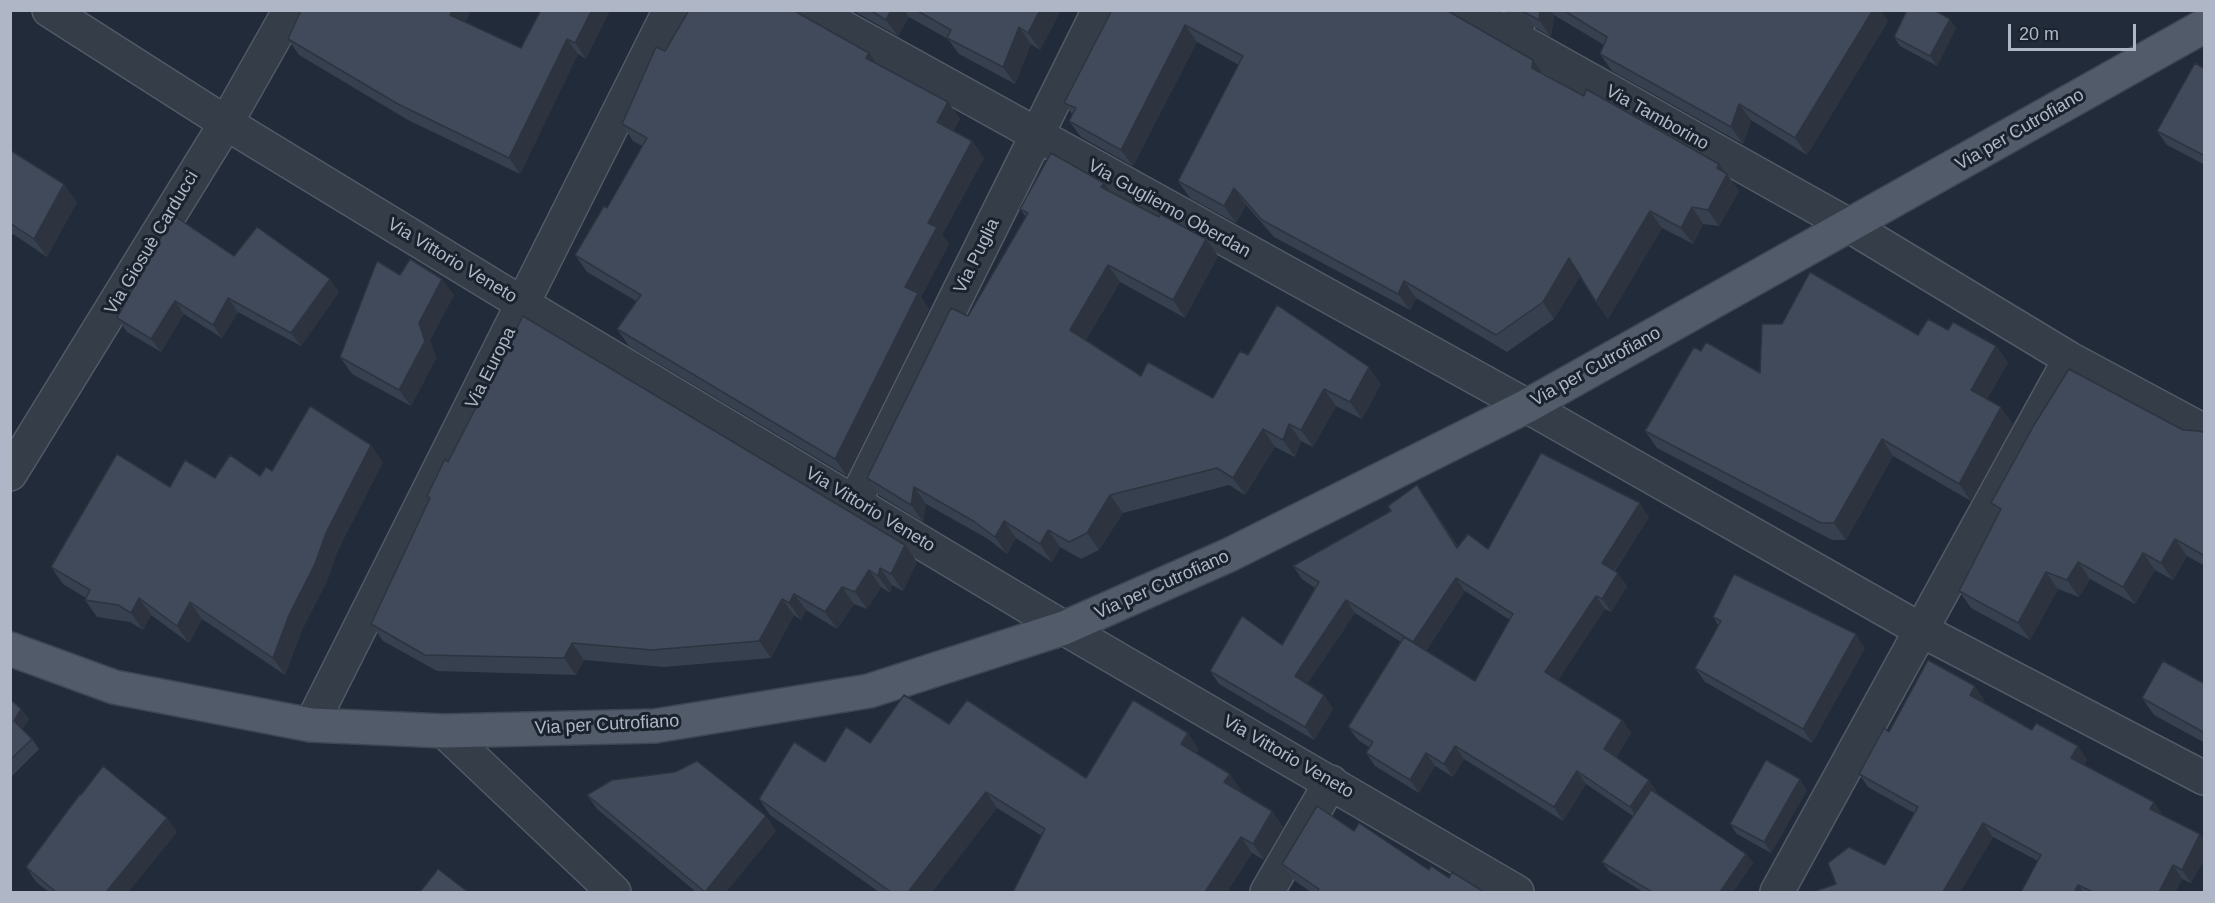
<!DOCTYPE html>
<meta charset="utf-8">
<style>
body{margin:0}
#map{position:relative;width:2215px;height:903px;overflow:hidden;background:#212b39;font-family:Helvetica,sans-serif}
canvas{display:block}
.frame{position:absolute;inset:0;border:12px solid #afb7c6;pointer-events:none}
.scale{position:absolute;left:2008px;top:24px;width:128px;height:27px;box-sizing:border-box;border:3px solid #afb7c6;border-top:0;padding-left:8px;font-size:18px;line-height:21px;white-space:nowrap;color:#afb7c6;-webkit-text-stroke:4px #1a222e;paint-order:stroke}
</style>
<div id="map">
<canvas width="2215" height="903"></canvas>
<div class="frame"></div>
<div class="scale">20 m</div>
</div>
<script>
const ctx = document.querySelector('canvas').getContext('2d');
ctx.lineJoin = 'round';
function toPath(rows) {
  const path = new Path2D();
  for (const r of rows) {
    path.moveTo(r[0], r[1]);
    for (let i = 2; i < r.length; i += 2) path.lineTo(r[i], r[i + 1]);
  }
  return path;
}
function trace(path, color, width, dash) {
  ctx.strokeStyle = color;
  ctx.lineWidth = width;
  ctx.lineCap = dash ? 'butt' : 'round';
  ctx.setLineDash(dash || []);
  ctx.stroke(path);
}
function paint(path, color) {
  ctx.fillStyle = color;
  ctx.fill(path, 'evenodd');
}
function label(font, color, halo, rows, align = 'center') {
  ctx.font = font + ' Helvetica,sans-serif';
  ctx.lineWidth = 6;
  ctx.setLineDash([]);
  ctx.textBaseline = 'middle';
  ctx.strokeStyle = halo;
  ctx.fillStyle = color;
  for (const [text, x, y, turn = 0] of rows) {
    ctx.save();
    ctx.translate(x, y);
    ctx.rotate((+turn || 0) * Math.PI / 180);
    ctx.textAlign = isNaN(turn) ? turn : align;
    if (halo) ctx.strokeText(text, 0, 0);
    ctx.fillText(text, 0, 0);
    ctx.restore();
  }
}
const minor = toPath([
 [49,10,226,123,523,304,1064,628,1517,892],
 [812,10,1527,406,1921,630,2204,778],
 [1465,10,1850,226,2070,359,2204,431],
 [1510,36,1525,10],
 [10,474,226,123,290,10],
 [855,501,1099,10],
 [311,725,670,10],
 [444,731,614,892],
 [1267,892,1331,782],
 [1777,892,2070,359]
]);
const major = toPath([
 [10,649,114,687,311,725,444,731,655,726,869,691,1064,628,1229,555,1527,406,2204,26]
]);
const wall = toPath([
 [471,10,465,22,521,48,610,10,586,59,578,54,520,174,408,120,299,55,288,39],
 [852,10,1061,10,1040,50,1031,44,1015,84,959,54,948,39,909,17,898,36],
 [1112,10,1533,60,1543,74,1727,174,1739,191,1719,226,1703,224,1693,244,1662,228,1608,319,1596,302,1580,276,1554,319,1507,352,1416,298,1410,310,1274,237,1246,205,1236,223,1190,198,1178,181,1239,65,1197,42,1133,166,1081,137,1069,121,1072,114,1064,103],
 [1525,10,1880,10,1888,21,1807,155,1751,120,1743,144,1612,71,1600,54,1604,45,1554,15,1551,37,1536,28,1524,12],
 [1956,28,1937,66,1900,46,1894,37],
 [665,51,869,53,877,64,948,102,960,119,953,131,972,141,984,158,942,235,949,244,921,297,929,309,847,476,629,346,617,329,636,301,587,272,575,255,607,208,642,146,633,141,622,124],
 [2205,69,2205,165,2167,145,2157,131],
 [10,150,77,202,47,257,13,234,10,238],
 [1104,183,1111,192,1159,217,1206,239,1218,256,1185,318,1120,282,1086,340,1141,376,1213,398,1248,355,1381,384,1362,419,1336,406,1313,447,1301,441,1295,457,1275,447,1245,495,1229,485,1123,513,1099,550,1081,559,1060,547,1052,562,1016,538,1007,554,988,539,926,504,923,522,879,495,867,478,968,316,1026,217,1020,209],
 [234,256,339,292,301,346,238,312,222,338,184,314,161,352,127,332,117,318],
 [400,275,454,295,430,340,436,358,411,406,352,374,340,357],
 [1948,330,1996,346,2008,363,1987,399,2013,424,1971,501,1893,456,1846,540,1832,540,1657,448,1645,431,1701,351,1760,373,1918,335],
 [2183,430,2205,433,2205,566,2187,556,2173,580,2155,570,2135,604,2090,579,2079,597,2058,589,2030,640,1971,608,1959,591,1999,514,1991,503],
 [383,462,338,550,327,581,301,632,285,675,202,619,189,643,151,615,143,630,130,622,97,617,85,600,86,598,63,584,51,567,215,478,260,476,272,471],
 [448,462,917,562,903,591,892,585,890,593,881,587,867,609,854,604,837,629,806,610,801,620,794,615,771,658,664,667,584,660,576,675,437,671,383,641,371,624,429,499,427,496],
 [1426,498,1458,547,1488,549,1649,517,1615,571,1627,586,1611,612,1605,609,1558,680,1622,720,1631,733,1616,758,1658,793,1657,794,1746,854,1753,863,1733,892,1643,892,1609,871,1602,862,1633,816,1586,784,1563,821,1464,759,1453,777,1435,766,1419,793,1375,766,1366,753,1369,747,1358,740,1348,727,1401,642,1355,613,1307,684,1324,695,1333,709,1314,740,1219,684,1210,671,1282,645,1315,588,1302,579,1293,566],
 [1465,591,1510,620,1475,681,1426,651],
 [1713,617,1865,648,1812,743,1705,682,1695,668,1719,626],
 [2205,684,2205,743,2154,715,2142,698],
 [1975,686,1984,700,1983,702,2032,730,2078,746,2087,760,2084,765,2163,815,2200,834,2205,840,2205,858,2191,883,2182,879,2175,892,2021,892,2038,861,1993,837,1960,892,1813,892,1885,865,1914,813,1868,787,1859,774,1889,732],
 [10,699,21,709,29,719,22,729,32,739,39,749,10,778],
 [949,724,1086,778,1199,749,1196,754,1241,790,1240,792,1272,811,1283,827,1264,860,1252,853,1227,892,1013,892,1042,836,997,808,932,892,879,892,770,815,759,799,825,762,870,743],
 [1807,790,1771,853,1737,834,1730,824],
 [81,795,167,818,177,832,128,892,49,892,36,882,26,867],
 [587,795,766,816,776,831,726,892,696,892,597,809],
 [1354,831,1429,870,1484,892,1311,892,1295,881,1282,864]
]);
const shadedWall = toPath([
 [453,10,471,10,461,30,450,15],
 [592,10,610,10,586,59,575,43],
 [891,10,904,10,909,17,898,36,886,20],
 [1040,10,1061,10,1040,50,1028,33],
 [1540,10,1550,10,1554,15,1551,37,1539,20],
 [1873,10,1880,10,1888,21,1807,155,1795,138],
 [1950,19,1956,28,1937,66,1930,56],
 [1185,25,1197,42,1133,166,1121,150],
 [1019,27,1031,44,1015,84,1003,67],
 [567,39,578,54,520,174,509,158],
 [869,53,880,69,866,58],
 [1533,60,1545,77,1532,68],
 [948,102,960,119,949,139,937,122],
 [1739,104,1751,120,1743,144,1731,127],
 [972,141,984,158,942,235,949,244,921,297,929,309,847,476,835,459,905,287,928,223],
 [1719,164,1739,191,1719,226,1708,210],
 [1104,183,1116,200,1101,187],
 [64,184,77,202,47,257,34,239],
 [1234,188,1246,205,1236,223,1224,206],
 [1692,207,1703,224,1693,244,1681,228],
 [1650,211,1662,228,1608,319,1596,302],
 [1206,239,1218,256,1185,318,1173,300],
 [1569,258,1581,274,1554,319,1543,302],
 [1108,265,1120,282,1082,347,1070,330],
 [330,279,339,292,301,346,291,333],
 [442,279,454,295,430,340,436,358,411,406,399,390,419,323],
 [1404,281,1416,298,1410,310,1398,294],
 [228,298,238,312,222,338,213,325],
 [175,301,184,314,161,352,151,339],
 [1996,346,2008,363,1982,407,1971,390],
 [1369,367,1381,384,1362,419,1350,402],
 [1324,389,1336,406,1313,447,1301,430],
 [2001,407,2013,424,1971,501,1959,484],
 [1289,424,1301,441,1295,457,1283,440],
 [1263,429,1275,447,1245,495,1233,478],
 [1882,439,1893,456,1846,540,1834,523],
 [371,445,383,462,338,550,327,581,301,632,285,675,273,658,289,615,326,533],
 [914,487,926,504,923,522,911,505],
 [1110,495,1123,513,1099,550,1087,533],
 [1640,503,1649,517,1611,576,1602,563],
 [1004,521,1016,538,1007,554,995,537],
 [1048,530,1060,547,1052,562,1040,544],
 [2175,539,2187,556,2173,580,2161,563],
 [905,545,917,562,903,591,891,574],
 [2143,553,2155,570,2135,604,2123,587],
 [2078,562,2090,579,2079,597,2067,580],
 [880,568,892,585,890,593,878,576],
 [869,570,881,587,867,609,855,592],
 [2046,572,2058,589,2030,640,2018,623],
 [1618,573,1627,586,1611,612,1602,599],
 [1456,578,1465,591,1423,655,1413,642],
 [842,587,854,604,837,629,825,612],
 [794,594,806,610,801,620,789,603],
 [1596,596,1605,609,1555,685,1545,672],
 [139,598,151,615,143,630,131,613],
 [782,599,794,615,771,658,759,641],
 [1346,600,1355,613,1304,689,1295,676],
 [190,602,202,619,189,643,177,626],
 [1856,634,1865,648,1812,743,1803,729],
 [572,643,584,660,576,675,564,658],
 [1975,686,1984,700,1980,708,1970,695],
 [1324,695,1333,709,1314,740,1305,727],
 [21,709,29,719,21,731,14,721],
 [1622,720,1631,733,1613,763,1604,749],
 [1188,733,1199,749,1192,760,1181,744],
 [1455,746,1464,759,1453,777,1444,764],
 [2078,746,2087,760,2081,771,2071,758],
 [1426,753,1435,766,1419,793,1410,780],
 [1577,771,1586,784,1563,821,1554,807],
 [1230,774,1241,790,1236,798,1224,782],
 [1800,779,1807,790,1771,853,1764,842],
 [1649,780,1658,793,1639,820,1630,807],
 [986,792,997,808,932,892,908,892],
 [2154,802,2163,815,2150,809],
 [1272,811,1283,827,1264,860,1253,844],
 [766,816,776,831,726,892,705,892],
 [167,818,177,832,128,892,106,892],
 [1983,823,1993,837,1960,892,1943,892],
 [2200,834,2205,840,2205,858,2191,883,2182,870],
 [1241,837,1252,853,1227,892,1205,892],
 [1746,854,1753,863,1733,892,1720,892],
 [2173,865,2182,879,2175,892,2159,892],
 [2078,885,2084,892,2074,892]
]);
const building = toPath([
 [301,10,453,10,450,15,521,48,541,10,592,10,575,43,567,39,509,158,398,104,288,39,301,10],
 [689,10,793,10,869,53,866,58,948,102,937,122,972,141,928,223,937,227,905,287,918,293,835,459,617,329,641,295,575,255,604,206,607,208,647,138,622,124,656,47,665,51,689,10],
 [870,10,891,10,886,20,870,10],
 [916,10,1040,10,1028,33,1019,27,1003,67,947,38,951,30,916,10],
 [1112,10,1446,10,1533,60,1532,68,1584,96,1586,89,1719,164,1717,168,1727,174,1708,210,1692,207,1681,228,1650,211,1596,302,1569,258,1543,302,1496,335,1404,281,1398,294,1262,220,1234,188,1224,206,1178,181,1243,56,1185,25,1121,150,1069,121,1076,108,1064,103,1112,10],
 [1525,10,1540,10,1539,20,1524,12,1525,10],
 [1563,10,1873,10,1795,138,1739,104,1731,127,1600,54,1607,37,1563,10],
 [1907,10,1934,10,1950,19,1930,56,1894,37,1907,10],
 [2195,63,2205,69,2205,156,2157,131,2195,63],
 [10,150,64,184,34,239,10,223,10,150],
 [1051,153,1104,183,1101,187,1159,217,1160,214,1206,239,1173,300,1108,265,1070,330,1141,376,1148,362,1213,398,1240,351,1248,355,1277,305,1369,367,1350,402,1324,389,1301,430,1289,424,1283,440,1263,429,1233,478,1217,468,1110,495,1087,533,1069,542,1048,530,1040,544,1004,521,995,537,975,522,914,487,911,505,867,478,951,308,968,316,1028,213,1020,209,1051,153],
 [173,215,234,256,257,227,330,279,291,333,228,298,213,325,175,301,151,339,117,318,173,215],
 [410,259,442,279,419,323,425,341,399,390,340,357,377,261,400,275,410,259],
 [1810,272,1918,335,1928,319,1948,330,1953,322,1996,346,1971,390,2001,407,1959,484,1882,439,1834,523,1821,523,1645,431,1694,347,1701,351,1706,342,1760,373,1762,324,1782,324,1810,272],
 [523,316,905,545,891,574,880,568,878,576,869,570,855,592,842,587,825,612,794,594,789,603,782,599,759,641,652,650,572,643,564,658,425,655,371,624,430,498,427,496,445,459,448,462,523,316],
 [2069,369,2183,430,2199,431,2205,433,2205,556,2175,539,2161,563,2143,553,2123,587,2078,562,2067,580,2046,572,2018,623,1959,591,2001,509,1991,503,2034,425,2069,369],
 [310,406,371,445,326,533,315,564,289,615,273,658,190,602,177,626,139,598,131,613,118,605,85,600,90,590,51,567,117,454,170,487,185,460,215,478,230,455,260,476,266,467,272,471,310,406],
 [1541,453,1640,503,1602,563,1618,573,1602,599,1596,596,1545,672,1622,720,1604,749,1649,780,1630,807,1577,771,1554,807,1455,746,1444,764,1426,753,1410,780,1366,753,1373,742,1348,727,1404,637,1475,681,1513,614,1456,578,1413,642,1346,600,1295,676,1324,695,1305,727,1210,671,1242,616,1282,645,1319,582,1293,566,1391,511,1388,506,1417,485,1457,548,1468,534,1488,549,1541,453],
 [1734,574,1856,634,1803,729,1695,668,1721,621,1713,617,1734,574],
 [1928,660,1975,686,1970,695,2032,730,2036,723,2078,746,2071,758,2154,802,2150,809,2200,834,2182,870,2173,865,2159,892,2093,892,2078,885,2074,892,2021,892,2041,855,1983,823,1943,892,1813,892,1836,884,1828,863,1849,847,1885,865,1918,807,1859,774,1884,728,1889,732,1928,660],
 [2163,661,2205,684,2205,733,2142,698,2163,661],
 [904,695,949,724,967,700,1086,778,1133,700,1188,733,1181,744,1230,774,1224,782,1272,811,1253,844,1241,837,1205,892,1013,892,1045,829,986,792,908,892,891,892,759,799,794,742,825,762,846,727,870,743,904,695],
 [10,699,21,709,14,721,32,739,10,760,10,699],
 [1766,760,1800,779,1764,842,1730,824,1766,760],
 [697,761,766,816,705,892,587,795,612,780,675,772,697,761],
 [103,766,167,818,106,892,56,892,26,867,80,794,81,795,103,766],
 [1651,790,1746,854,1720,892,1652,892,1602,862,1651,790],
 [1317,806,1354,831,1359,823,1429,870,1431,866,1449,878,1452,872,1484,892,1317,892,1319,889,1282,864,1317,806],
 [438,869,468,892,420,892,438,869]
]);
const streetNames = [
 ["Via Tamborino",1657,118,29],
 ["Via per Cutrofiano",2020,130,-30],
 ["Via Gugliemo Oberdan",1169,209,29],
 ["Via Giosuè Carducci",152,243,-59],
 ["Via Puglia",977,256,-64],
 ["Via Vittorio Veneto",452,261,31],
 ["Via per Cutrofiano",1596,367,-29],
 ["Via Europa",491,368,-63],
 ["Via Vittorio Veneto",870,510,31],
 ["Via per Cutrofiano",1162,585,-24],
 ["Via per Cutrofiano",607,725,-3],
 ["Via Vittorio Veneto",1288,757,30]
];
trace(minor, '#525a67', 36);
trace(major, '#3e4653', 36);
trace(minor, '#353d49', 33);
trace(major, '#525b69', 33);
paint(wall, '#37404e');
paint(shadedWall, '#2d3440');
paint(building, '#404a5b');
trace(building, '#2d3440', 1.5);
label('18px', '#afb7c6', '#1a222e', streetNames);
</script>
